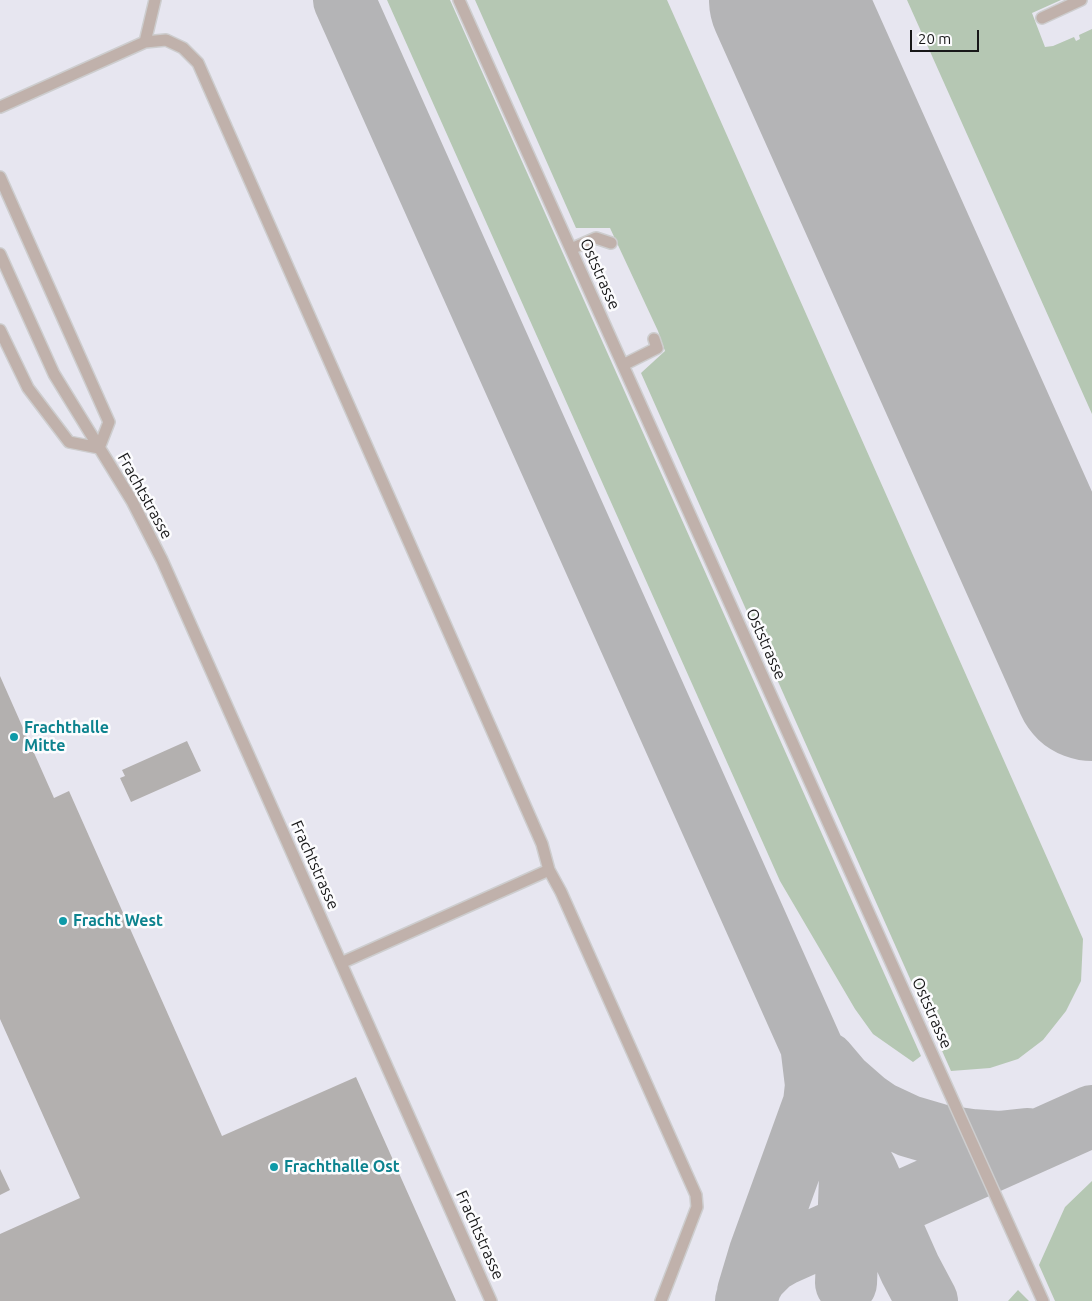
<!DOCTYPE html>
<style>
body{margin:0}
#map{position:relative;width:1092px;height:1301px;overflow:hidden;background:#efeff1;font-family:Ubuntu,sans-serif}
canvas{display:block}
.scale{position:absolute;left:910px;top:30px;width:69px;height:22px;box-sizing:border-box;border:2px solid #181819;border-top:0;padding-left:6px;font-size:15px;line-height:18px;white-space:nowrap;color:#181819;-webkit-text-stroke:4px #fcfcfe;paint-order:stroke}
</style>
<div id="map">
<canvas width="1092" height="1301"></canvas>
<div class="scale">20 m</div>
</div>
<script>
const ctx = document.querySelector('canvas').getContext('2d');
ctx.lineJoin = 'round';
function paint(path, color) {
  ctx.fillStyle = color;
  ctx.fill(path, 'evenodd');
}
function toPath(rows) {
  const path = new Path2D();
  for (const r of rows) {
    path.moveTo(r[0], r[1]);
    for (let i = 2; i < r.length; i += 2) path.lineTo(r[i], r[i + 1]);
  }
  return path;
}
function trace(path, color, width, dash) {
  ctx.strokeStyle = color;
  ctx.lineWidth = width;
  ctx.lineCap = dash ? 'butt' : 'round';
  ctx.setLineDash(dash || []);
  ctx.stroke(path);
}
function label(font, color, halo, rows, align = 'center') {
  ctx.font = font + ' Ubuntu,sans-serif';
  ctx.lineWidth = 5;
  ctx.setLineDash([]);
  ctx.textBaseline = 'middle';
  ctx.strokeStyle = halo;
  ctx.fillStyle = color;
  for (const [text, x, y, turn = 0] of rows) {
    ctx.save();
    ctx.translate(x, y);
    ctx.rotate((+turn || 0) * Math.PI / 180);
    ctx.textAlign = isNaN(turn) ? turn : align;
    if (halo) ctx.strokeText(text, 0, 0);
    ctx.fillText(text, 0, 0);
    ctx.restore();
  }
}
const built = toPath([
 [0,0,1092,0,1092,1301,0,1301]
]);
const green = toPath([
 [387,0,450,0,921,1056,913,1062,873,1034,855,1009,780,881],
 [475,0,667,0,1083,939,1081,981,1066,1011,1043,1040,1018,1059,990,1068,951,1071,641,373,665,351,658,331,610,228,576,228],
 [907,0,1061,0,1032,13,1045,47,1053,46,1074,37,1076,41,1080,39,1079,35,1092,29,1092,414],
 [1092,1181,1092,1301,1055,1301,1039,1265,1065,1207],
 [1018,1290,1029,1301,1008,1301]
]);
const taxiway = toPath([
 [344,0,847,1126,851,1151,846,1283],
 [825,1062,842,1082,866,1103,879,1112,909,1126,943,1136,971,1140,999,1142,1027,1139],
 [866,1170,910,1269,927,1301],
 [748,1292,760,1252,814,1103,816,1085,812,1052],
 [746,1301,751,1285,757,1275,770,1262,782,1255,1092,1116]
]);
const runway = toPath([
 [787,0,1092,683]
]);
const building = toPath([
 [0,676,54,798,69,791,222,1136,356,1077,456,1301,0,1301,0,1234,80,1198,0,1019],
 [187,741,201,771,131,802,120,778,125,776,122,770],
 [0,1169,10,1190,0,1195]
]);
const lane = toPath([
 [459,0,1043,1301],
 [1042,18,1081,0],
 [145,42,155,0],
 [0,107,145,42,166,40,183,48,198,63,542,844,549,870,341,963],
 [0,177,109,422,99,448],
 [571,249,596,238,611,243],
 [0,254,54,374,132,501,162,560,491,1301],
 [0,330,28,388,69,442,99,448],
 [623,365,657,348,654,339],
 [549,870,561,892,696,1195,697,1207,661,1301]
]);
const markers = [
 [14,737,5,"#0f9aa8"],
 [63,921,5,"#0f9aa8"],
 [274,1167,5,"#0f9aa8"]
];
const streetNames = [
 ["Oststrasse",600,274,66],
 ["Frachtstrasse",145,496,61],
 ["Oststrasse",766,644,66],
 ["Frachtstrasse",315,865,66],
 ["Oststrasse",932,1013,66],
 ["Frachtstrasse",480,1235,66]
];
const cultureNames = [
 ["Frachthalle",24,728],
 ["Mitte",24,746],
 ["Fracht West",73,921],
 ["Frachthalle Ost",284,1167]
];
paint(built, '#e7e6f0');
paint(green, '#b5c7b3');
trace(taxiway, '#b4b4b6', 62);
trace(runway, '#b4b4b6', 156);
paint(building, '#b3b0af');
trace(lane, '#cdcdce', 14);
trace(lane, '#c0b1ab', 11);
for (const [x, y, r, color] of markers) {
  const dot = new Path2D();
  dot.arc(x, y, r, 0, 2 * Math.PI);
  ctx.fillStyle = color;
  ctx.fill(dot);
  trace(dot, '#fcfcfe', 2);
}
label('16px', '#181819', '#fcfcfe', streetNames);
label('bold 16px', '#0d838f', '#fcfcfe', cultureNames, 'left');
</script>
